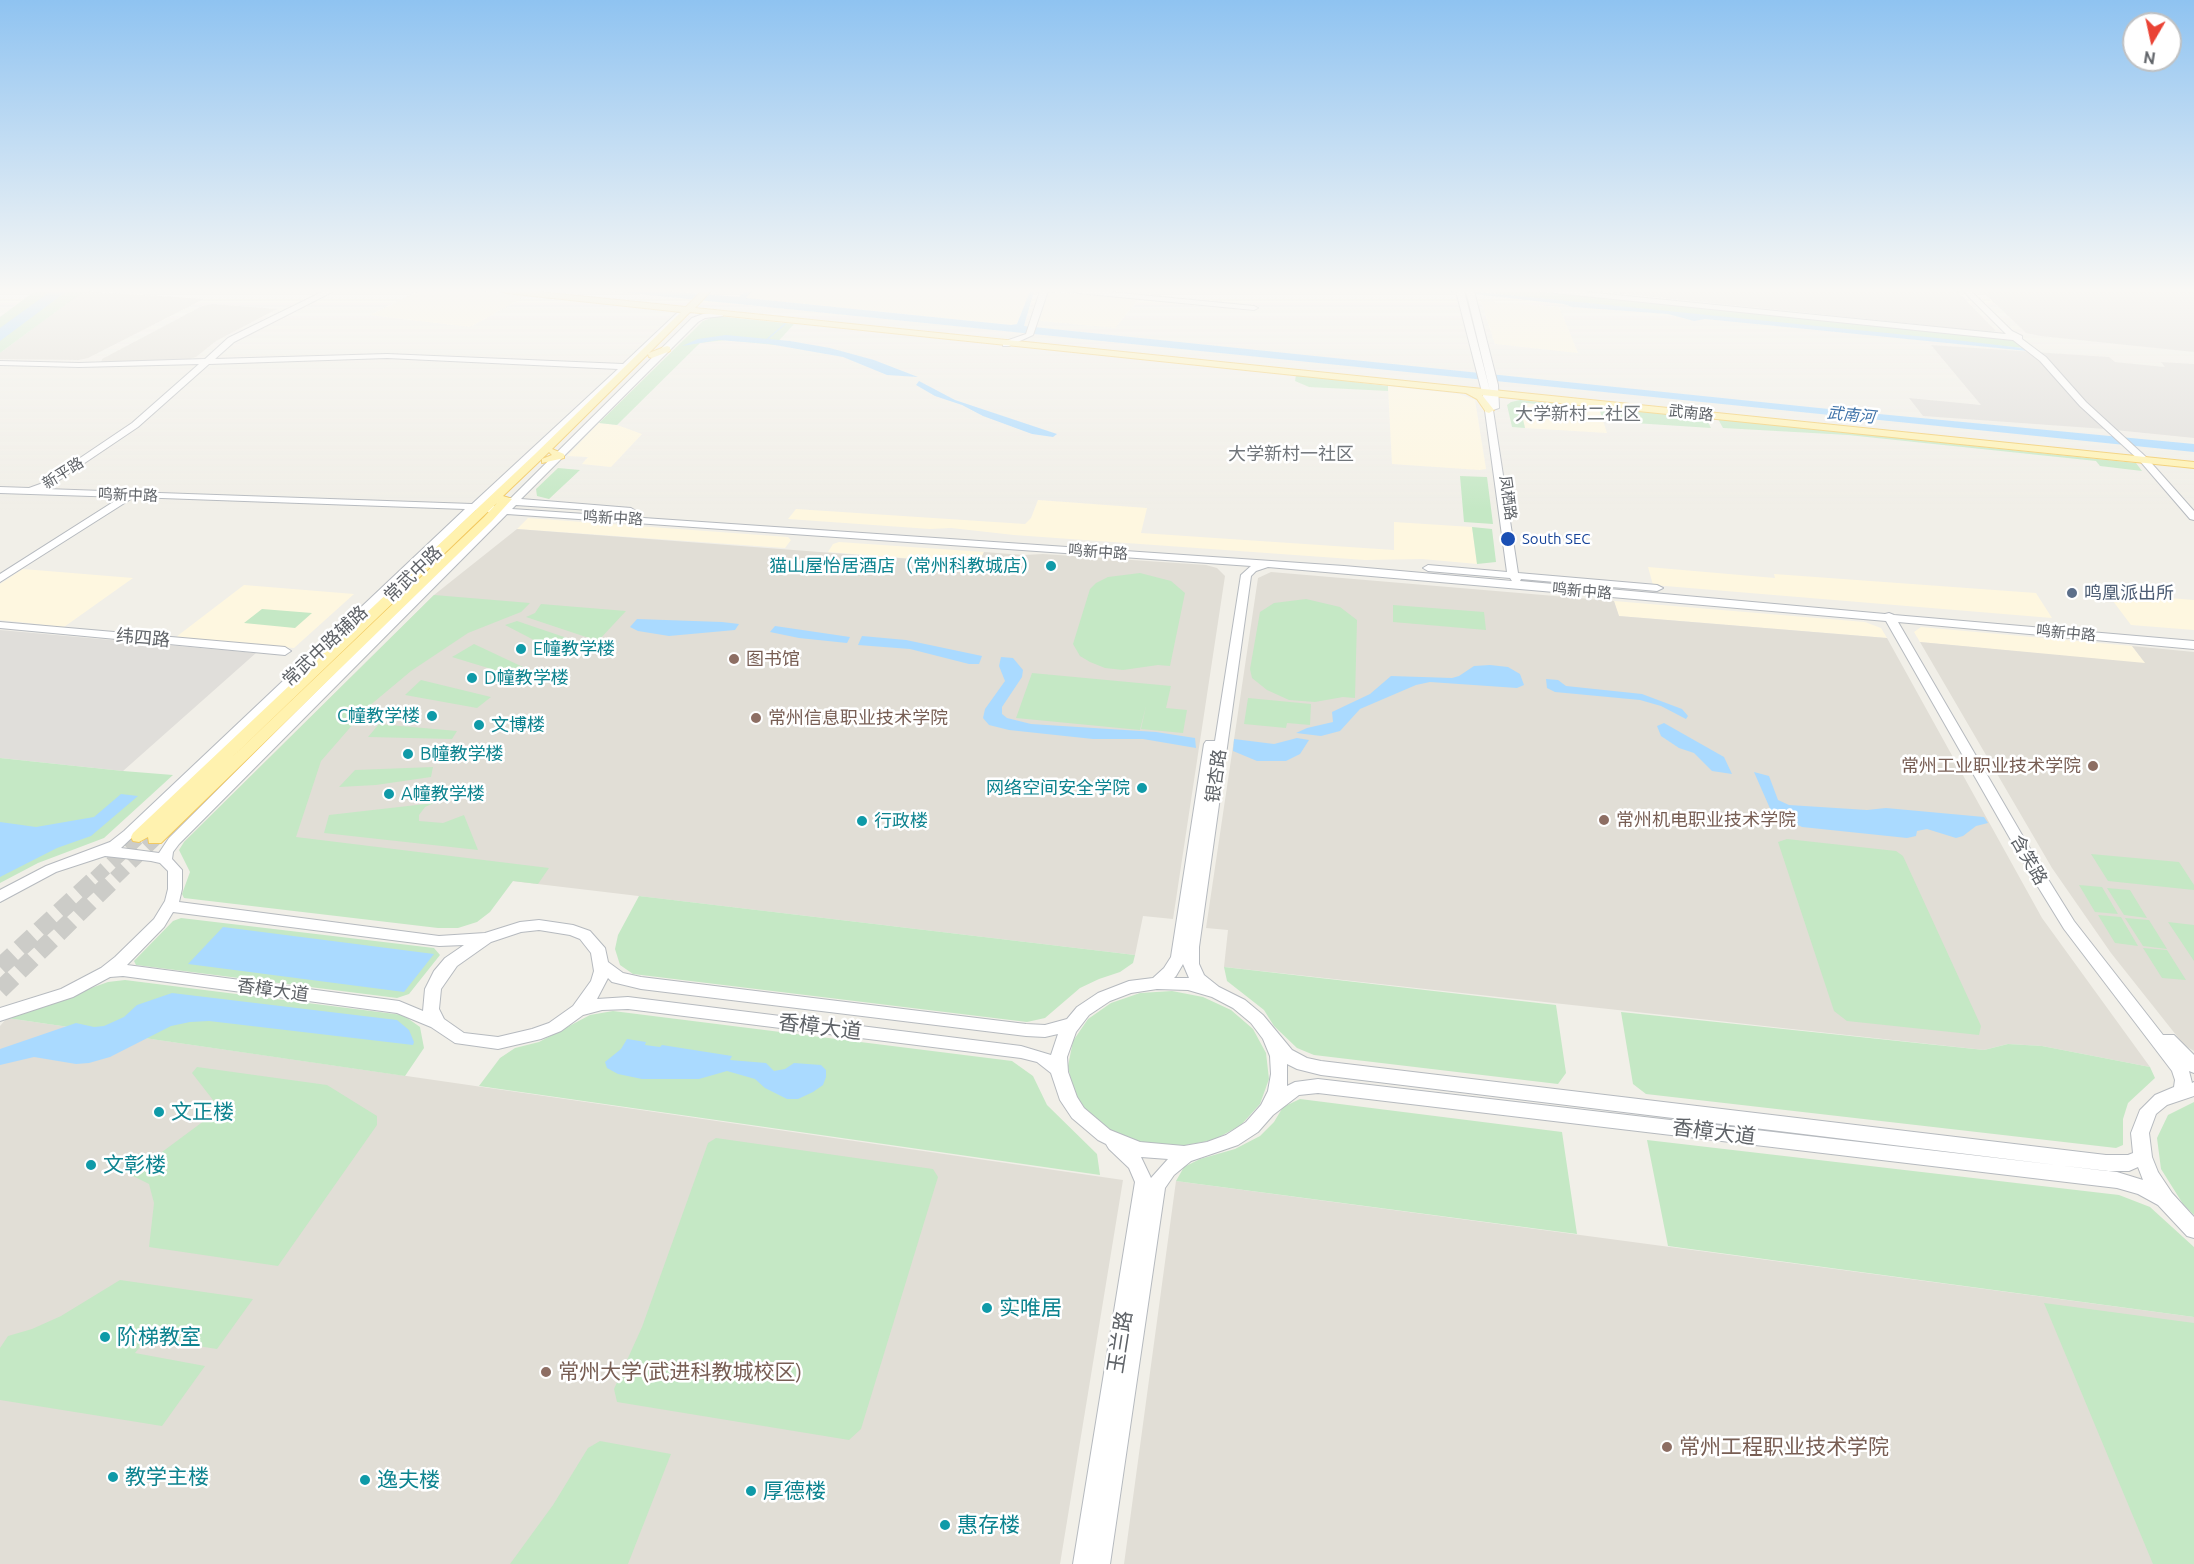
<!DOCTYPE html>
<meta charset="utf-8">
<style>
body{margin:0}
#map{position:relative;width:2194px;height:1564px;overflow:hidden;background:#f1efe8;font-family:Ubuntu,sans-serif}
canvas{display:block}
.north{position:absolute;left:2122px;top:12px;width:60px;height:60px;box-sizing:border-box;background:#fff;border:2px solid #bfc1c3;border-radius:50%;rotate:189deg;font-size:16px;font-weight:700;line-height:24px;text-align:center;color:#5f6368}
.north::after{content:'';display:block;margin:auto;width:21px;height:27px;background:#ea4335;clip-path:polygon(50% 0,100% 100%,50% 72%,0 100%)}
</style>
<div id="map">
<canvas width="2194" height="1564"></canvas>
<div class="north">N</div>
</div>
<script>
const ctx = document.querySelector('canvas').getContext('2d');
ctx.lineJoin = 'round';
function paint(path, color) {
  ctx.fillStyle = color;
  ctx.fill(path, 'evenodd');
}
function toPath(rows) {
  const path = new Path2D();
  for (const r of rows) {
    path.moveTo(r[0], r[1]);
    for (let i = 2; i < r.length; i += 2) path.lineTo(r[i], r[i + 1]);
  }
  return path;
}
function trace(path, color, width, dash) {
  ctx.strokeStyle = color;
  ctx.lineWidth = width;
  ctx.lineCap = dash ? 'butt' : 'round';
  ctx.setLineDash(dash || []);
  ctx.stroke(path);
}
function label(font, color, halo, rows, align = 'center') {
  ctx.font = font + ' Ubuntu,"Noto Sans SC",sans-serif';
  ctx.lineWidth = 5;
  ctx.setLineDash([]);
  ctx.textBaseline = 'middle';
  ctx.strokeStyle = halo;
  ctx.fillStyle = color;
  for (const [text, x, y, turn = 0] of rows) {
    ctx.save();
    ctx.translate(x, y);
    ctx.rotate((+turn || 0) * Math.PI / 180);
    ctx.textAlign = isNaN(turn) ? turn : align;
    if (halo) ctx.strokeText(text, 0, 0);
    ctx.fillText(text, 0, 0);
    ctx.restore();
  }
}
const commercial = toPath([
 [419,291,481,291,526,296,470,327,370,315],
 [752,291,1030,291,1017,324,1014,325,746,298],
 [1052,292,1139,299,1115,328,1042,321,1039,320,1048,293],
 [1481,301,1559,307,1578,353,1495,344],
 [1388,386,1459,394,1475,400,1486,469,1480,470,1392,464],
 [1527,403,1600,411,1607,433,1525,428,1519,406],
 [599,423,617,425,642,434,611,467,582,464,588,457,567,456],
 [1038,500,1147,508,1141,533,1394,550,1394,522,1472,527,1477,564,1422,559,1365,560,1014,535,951,528,930,529,788,519,796,509,1025,524,1031,518],
 [528,518,788,537,791,540,785,548,517,529],
 [839,542,984,552,979,564,828,552,833,544],
 [1648,567,1775,578,1774,574,2036,593,2052,618,1653,585],
 [23,569,133,578,64,627,0,620,0,584],
 [244,585,354,594,294,648,176,637],
 [2107,593,2194,600,2194,630,2131,625],
 [1614,601,1865,622,1881,628,1887,638,1619,616],
 [1921,627,2132,646,2146,664,1920,642,1914,632]
]);
const industrial = toPath([
 [1596,291,1957,291,1996,331,1991,332],
 [1982,291,2191,291,2194,293,2194,352,2040,336,2026,333],
 [1931,345,2109,357,2115,362,2165,367,2161,362,2194,364,2194,438,2105,429,1923,416,1909,398,1981,405],
 [0,630,256,653,123,771,0,758]
]);
const education = toPath([
 [83,291,204,299,88,358,79,360,0,359,0,353],
 [213,304,277,309,216,341,196,357,183,361,101,363,102,359,202,306],
 [517,529,978,564,984,552,1024,555,1043,554,1206,565,1217,568,1225,576,1173,919,1143,916,1135,955,184,842,434,595],
 [1271,572,1614,601,1619,616,1887,638,2042,918,2150,1067,2042,1046,2008,1044,1984,1050,1224,967,1228,930,1206,928,1258,578],
 [1920,642,2145,663,2132,646,2194,652,2194,1051,2184,1045,2111,953,2052,868],
 [7,1018,1123,1180,1060,1564,0,1564,0,1026],
 [1176,1181,2194,1317,2194,1564,1124,1564]
]);
const green = toPath([
 [35,291,84,291,0,353,0,317],
 [1497,291,1535,291,2016,340,2023,348,1496,294],
 [716,316,794,324,775,345,725,340,700,343,617,425,599,423,703,321],
 [1296,375,1388,386,1388,391,1309,387,1295,381],
 [1520,400,1706,418,1711,428,1603,421,1600,411,1527,403,1520,406,1525,428,1512,427,1507,405,1511,402],
 [1718,419,2136,463,2142,471,2100,466,2096,461,1848,435,1723,428],
 [558,468,580,470,549,499,537,496,536,489],
 [1460,476,1487,477,1493,524,1464,522],
 [1472,527,1492,529,1496,562,1477,564],
 [1140,573,1171,581,1185,593,1170,666,1158,665,1123,670,1105,668,1090,662,1080,656,1073,644,1090,589,1096,583,1108,577],
 [434,595,530,603,521,612,468,633,411,671,368,707,321,761,296,837,549,868,538,884,513,881,490,912,477,922,458,928,438,928,184,898,182,894,190,872,179,850,184,842],
 [1306,599,1340,607,1357,620,1355,698,1343,697,1315,702,1289,700,1267,690,1252,678,1250,669,1260,612,1274,603],
 [541,604,626,611,598,641,526,617,535,613],
 [1393,605,1484,612,1486,630,1393,622],
 [262,609,312,613,295,628,244,623],
 [517,621,573,640,555,651,505,625],
 [474,644,523,667,511,675,452,657],
 [1032,673,1171,686,1166,708,1187,710,1183,733,1141,729,1146,706,1140,730,1016,718],
 [421,680,491,697,477,708,405,695],
 [1248,698,1311,704,1310,725,1287,723,1286,728,1244,724],
 [379,724,457,731,452,739,368,737],
 [0,758,123,771,173,775,104,838,38,863,0,883],
 [433,767,431,777,376,785,339,787,355,770],
 [434,803,425,807,419,815,419,821,443,823,464,815,478,850,324,833,329,815],
 [1787,839,1896,851,1903,856,1981,1026,1979,1035,1847,1021,1834,1011,1778,842],
 [2091,854,2179,862,2194,885,2194,890,2108,881],
 [2079,885,2102,887,2118,914,2095,912],
 [2107,888,2130,890,2147,918,2124,915],
 [639,896,1135,955,1133,963,1120,972,1099,979,1080,988,1045,1018,1027,1022,633,974,620,965,615,949,618,935],
 [2098,915,2121,917,2138,946,2115,943],
 [181,918,434,948,440,955,409,994,397,998,136,965,134,961,173,921],
 [2125,918,2149,920,2167,949,2143,946],
 [2168,922,2194,925,2194,961],
 [2143,948,2167,950,2186,980,2162,978],
 [1224,967,1556,1005,1566,1073,1558,1084,1314,1055,1297,1048,1274,1026,1264,1010,1227,981],
 [125,980,403,1015,420,1027,424,1048,405,1076,7,1018,108,982],
 [1172,991,1203,997,1231,1010,1253,1029,1266,1053,1269,1079,1260,1104,1241,1125,1214,1140,1181,1146,1146,1144,1114,1133,1089,1114,1073,1091,1068,1066,1073,1041,1088,1019,1111,1003,1140,993],
 [613,1011,1012,1061,1033,1076,1047,1105,1097,1154,1100,1175,479,1086,500,1058,515,1048,539,1042,590,1015],
 [1621,1012,1984,1050,2008,1044,2042,1046,2150,1067,2155,1078,2128,1103,2123,1119,2123,1145,2116,1148,1646,1094,1633,1084],
 [197,1067,327,1085,377,1116,377,1125,278,1266,149,1247,154,1203,149,1184,131,1175,220,1109,192,1073],
 [1300,1099,1562,1132,1577,1234,1176,1181,1184,1167,1200,1159,1235,1149,1260,1136,1274,1122,1283,1107],
 [2194,1102,2194,1215,2183,1204,2161,1169,2157,1138,2168,1115],
 [716,1138,933,1169,938,1177,861,1429,849,1440,617,1402,614,1389,642,1327,708,1143],
 [1647,1140,2119,1195,2150,1207,2194,1247,2194,1317,1668,1246],
 [120,1280,253,1299,217,1349,147,1338,135,1353,205,1366,162,1426,0,1400,0,1348,8,1336,32,1329,61,1316],
 [2044,1303,2194,1323,2194,1564,2153,1564],
 [600,1441,671,1454,628,1564,510,1564,553,1505,588,1448]
]);
const water = toPath([
 [51,291,67,291,0,341,0,328],
 [610,291,665,291,739,297,745,291,752,291,746,298,1011,325,1017,324,1030,291,1034,291,1024,326,1858,412,2194,444,2194,452],
 [1447,291,1469,291,1947,339,2023,348,2028,351,1705,319,1694,321,1668,314,1572,307,1563,304],
 [726,335,790,341,830,348,874,360,918,377,887,375,843,357,769,344,719,340,682,346,698,339],
 [919,381,955,400,1057,434,1053,437,1032,434,983,416,962,405,935,396,916,385],
 [637,619,722,622,739,624,735,630,669,636,638,631,630,627],
 [775,626,850,637,847,643,799,638,770,632],
 [862,636,906,640,982,656,979,664,969,664,910,649,858,645],
 [1001,657,1013,658,1023,670,1022,677,1002,707,1002,714,1007,718,1031,724,1156,732,1195,738,1196,748,1143,739,1093,739,1009,730,989,725,983,718,985,709,1005,681,999,666],
 [1490,665,1508,667,1520,674,1524,685,1517,688,1430,682,1416,685,1360,709,1340,731,1321,736,1296,733,1307,728,1333,722,1332,712,1370,694,1391,676,1452,678,1459,676,1474,666],
 [1546,679,1558,680,1566,686,1642,694,1682,709,1688,716,1686,719,1661,706,1640,700,1555,692,1547,688],
 [1664,723,1724,757,1732,774,1712,771,1694,753,1679,748,1661,736,1657,726],
 [1297,738,1309,740,1300,754,1286,761,1257,761,1233,751,1234,739,1274,744],
 [1754,772,1769,776,1778,800,1789,805,1867,810,1886,808,1984,817,1988,823,1976,826,1963,836,1956,838,1927,829,1917,831,1916,836,1907,838,1802,827,1772,813],
 [121,794,138,796,91,836,57,848,0,877,0,822,36,827,94,817],
 [223,927,434,954,404,992,188,964],
 [172,993,397,1020,409,1030,414,1042,413,1045,209,1021,190,1022,171,1026,110,1057,89,1063,76,1064,34,1057,0,1065,0,1049,76,1023,94,1027,104,1026,124,1017,137,1005],
 [627,1039,646,1042,645,1045,660,1047,662,1045,732,1056,730,1060,766,1063,774,1071,785,1069,794,1063,821,1065,826,1070,826,1077,823,1085,813,1092,798,1099,787,1099,765,1088,755,1079,727,1071,699,1079,642,1079,618,1074,607,1068,605,1062,621,1049]
]);
const stream = toPath([
 [764,342,785,324]
]);
const primaryTunnelFar1 = toPath([
 [95,878,139,837],
 [115,878,155,839]
]);
const primaryTunnel = toPath([
 [0,967,97,877],
 [0,990,116,877]
]);
const secondary = toPath([
 [324,291,334,291,234,342,215,359,387,354,623,364,677,313,683,313,683,317,630,369,492,497,511,498,692,318,703,314,723,312,723,316,705,318,698,322,521,499,631,508,636,511,635,513,516,505,512,509,1344,566,1512,581,1510,578,1428,571,1423,568,1428,565,1507,572,1483,396,1456,291,1464,291,1490,391,1466,291,1474,291,1498,385,1499,408,1493,410,1518,573,1657,585,1663,588,1657,591,1521,579,1520,581,1885,614,1889,613,1894,615,2194,641,2194,649,1898,622,2046,876,2074,921,2163,1035,2174,1035,2194,1055,2194,1073,2189,1071,2192,1083,2194,1082,2194,1096,2167,1105,2156,1114,2149,1133,2152,1157,2158,1172,2172,1193,2194,1217,2194,1238,2187,1236,2158,1205,2138,1194,2117,1188,1318,1093,1299,1095,1273,1115,1258,1132,1238,1145,1191,1161,1174,1175,1165,1188,1110,1564,1073,1564,1135,1182,1129,1168,1109,1149,1106,1144,1098,1140,1072,1118,1060,1100,1051,1073,1037,1062,1021,1058,628,1009,602,1010,583,1015,561,1031,541,1039,498,1049,455,1043,431,1027,397,1013,123,976,110,977,73,997,0,1021,0,1008,61,989,101,968,115,957,154,919,165,901,168,889,168,871,160,863,151,861,105,856,56,872,0,902,0,890,46,866,110,842,124,831,465,509,134,497,0,582,0,574,121,497,0,493,0,487,29,488,43,483,132,423,199,364,79,367,0,365,0,361,79,363,205,359,228,338,324,291],
 [387,358,618,369,472,504,46,489,138,427,209,364,387,358],
 [488,501,492,503,505,504,502,507,483,505,488,501],
 [476,510,496,513,169,838,159,853,121,848,476,510],
 [507,514,1251,566,1241,575,1215,741,1206,741,1204,744,1171,957,1164,968,1153,978,1129,981,1098,993,1077,1007,1067,1019,1045,1025,1026,1024,641,977,623,973,608,962,605,948,590,931,573,925,539,920,520,922,485,933,439,936,179,902,182,889,182,870,172,859,173,852,179,844,507,514],
 [1268,567,1886,621,2032,877,2064,929,2172,1071,2175,1080,2174,1087,2155,1095,2140,1110,2131,1133,2133,1153,2128,1155,2106,1155,1321,1061,1307,1058,1292,1050,1263,1015,1245,1000,1219,987,1204,975,1199,964,1199,947,1251,576,1256,571,1268,567],
 [173,912,439,946,464,945,445,958,434,971,425,989,423,1011,399,1001,127,965,164,927,173,912],
 [539,930,570,935,580,939,591,953,594,971,591,981,573,1006,549,1023,532,1029,498,1037,464,1033,444,1019,439,1009,441,989,457,966,491,942,521,932,539,930],
 [1183,964,1189,978,1174,978,1176,976,1183,964],
 [608,978,612,982,641,989,1026,1036,1045,1037,1058,1034,1051,1055,1021,1046,628,997,597,999,608,978],
 [1157,989,1188,990,1212,997,1233,1008,1251,1023,1263,1039,1270,1056,1271,1074,1268,1091,1261,1105,1246,1122,1226,1135,1207,1142,1184,1146,1140,1142,1110,1130,1084,1108,1077,1097,1068,1072,1067,1057,1076,1032,1089,1015,1110,1001,1131,993,1157,989],
 [1287,1064,1297,1069,1321,1075,2106,1171,2129,1171,2138,1167,2143,1180,2117,1172,1318,1079,1295,1082,1287,1086,1287,1064],
 [1141,1157,1168,1159,1151,1178,1141,1157],
 [1040,291,1048,291,1033,335,1009,346,1003,346,1003,342,1026,334,1040,291],
 [1074,291,1100,291,1254,306,1258,308,1254,310,1078,293,1074,291],
 [1551,291,1576,291,2006,334,1963,291,1971,291,2012,331,2022,336,2022,339,2046,357,2086,402,2146,457,2194,511,2194,520,2190,519,2140,461,2080,406,2040,361,2013,340,1555,293,1551,291],
 [0,622,285,647,291,651,285,655,0,628,0,622]
]);
const primary = toPath([
 [502,291,529,291,686,307,702,291,711,291,695,308,2194,462,2194,468,1482,395,1494,410,1489,413,1486,412,1477,399,1466,393,690,312,649,353,667,346,670,347,670,351,652,358,649,357,648,354,552,449,564,454,564,458,542,463,542,459,552,455,549,452,503,496,512,499,492,521,161,843,149,843,148,837,139,842,133,841,131,837,133,833,534,455,681,312,506,293,502,291],
 [498,502,484,517,226,763,498,502]
]);
const markers = [
 [1508,539,8,"#1a4fb4"],
 [1051,566,6,"#0f9aa8"],
 [2072,593,6,"#5c6f8a"],
 [521,649,6,"#0f9aa8"],
 [734,659,6,"#8d6e63"],
 [472,678,6,"#0f9aa8"],
 [432,716,6,"#0f9aa8"],
 [756,718,6,"#8d6e63"],
 [479,725,6,"#0f9aa8"],
 [408,754,6,"#0f9aa8"],
 [2093,766,6,"#8d6e63"],
 [1142,788,6,"#0f9aa8"],
 [389,794,6,"#0f9aa8"],
 [1604,820,6,"#8d6e63"],
 [862,821,6,"#0f9aa8"],
 [159,1112,6,"#0f9aa8"],
 [91,1165,6,"#0f9aa8"],
 [987,1308,6,"#0f9aa8"],
 [105,1337,6,"#0f9aa8"],
 [546,1372,6,"#8d6e63"],
 [1667,1447,6,"#8d6e63"],
 [113,1477,6,"#0f9aa8"],
 [365,1480,6,"#0f9aa8"],
 [751,1491,6,"#0f9aa8"],
 [945,1525,6,"#0f9aa8"]
];
const farStreetnames = [
 ["武南路",1691,413,6],
 ["新平路",63,473,-32],
 ["鸣新中路",128,495,2],
 ["凤栖路",1508,498,82],
 ["鸣新中路",613,518,3],
 ["鸣新中路",1098,552,4],
 ["鸣新中路",1582,591,5],
 ["鸣新中路",2066,633,5]
];
const farTransitnames = [
 ["South SEC",1522,539]
];
const farWaternames = [
 ["武南河",1851,415,6]
];
const farQuarternames = [
 ["大学新村二社区",1578,414],
 ["大学新村一社区",1291,454]
];
const cultureNames = [
 ["猫山屋怡居酒店（常州科教城店）",1039,566,"right"],
 ["E幢教学楼",533,649],
 ["D幢教学楼",484,678],
 ["C幢教学楼",420,716,"right"],
 ["文博楼",491,725],
 ["B幢教学楼",420,754],
 ["网络空间安全学院",1130,788,"right"],
 ["A幢教学楼",401,794],
 ["行政楼",874,821]
];
const streetNames = [
 ["常武中路",413,574,-44],
 ["纬四路",143,638,5],
 ["常武中路辅路",325,646,-43],
 ["银杏路",1216,776,-82],
 ["含笑路",2029,860,60],
 ["香樟大道",273,990,8]
];
const serviceNames = [
 ["鸣凰派出所",2084,593]
];
const educationNames = [
 ["图书馆",746,659],
 ["常州信息职业技术学院",768,718],
 ["常州工业职业技术学院",2081,766,"right"],
 ["常州机电职业技术学院",1616,820]
];
const nearStreetnames = [
 ["香樟大道",820,1027,7],
 ["香樟大道",1714,1132,7],
 ["玉兰路",1120,1342,-81]
];
const nearCulturenames = [
 ["文正楼",171,1112],
 ["文彰楼",103,1165],
 ["实唯居",999,1308],
 ["阶梯教室",117,1337],
 ["教学主楼",125,1477],
 ["逸夫楼",377,1480],
 ["厚德楼",763,1491],
 ["惠存楼",957,1525]
];
const nearEducationnames = [
 ["常州大学(武进科教城校区)",558,1372],
 ["常州工程职业技术学院",1679,1447]
];
paint(commercial, '#fef7e0');
paint(industrial, '#e0deda');
paint(education, '#e1ded6');
paint(green, '#c5e8c5');
paint(water, '#aadaff');
trace(stream, '#aadaff', 1.5);
trace(primaryTunnelFar1, '#ccccc8', 14, [14, 8]);
trace(primaryTunnel, '#ccccc8', 18, [18, 9]);
trace(secondary, '#b6babf', 2);
trace(primary, '#f2c960', 2);
paint(secondary, '#fff');
paint(primary, '#fff2af');
const sky = ctx.createLinearGradient(0, 0, 0, 510);
sky.addColorStop(0, '#8fc3f1');
sky.addColorStop(0.57, '#f9f8f5');
sky.addColorStop(1, '#f9f8f500');
ctx.fillStyle = sky;
ctx.fillRect(0, 0, 2194, 510);
for (const [x, y, r, color] of markers) {
  const dot = new Path2D();
  dot.arc(x, y, r, 0, 2 * Math.PI);
  ctx.fillStyle = color;
  ctx.fill(dot);
  trace(dot, '#fff', 2);
}
label('15px', '#5f6368', '#fff', farStreetnames);
label('15px', '#164399', '#fff', farTransitnames, 'left');
label('italic 16px', '#4174aa', '#fff', farWaternames);
label('18px', '#70757a', '#fff', farQuarternames);
label('18px', '#0d838f', '#fff', cultureNames, 'left');
label('18px', '#5f6368', '#fff', streetNames);
label('18px', '#4e5e75', '#fff', serviceNames, 'left');
label('18px', '#785e54', '#fff', educationNames, 'left');
label('21px', '#5f6368', '#fff', nearStreetnames);
label('21px', '#0d838f', '#fff', nearCulturenames, 'left');
label('21px', '#785e54', '#fff', nearEducationnames, 'left');
</script>
